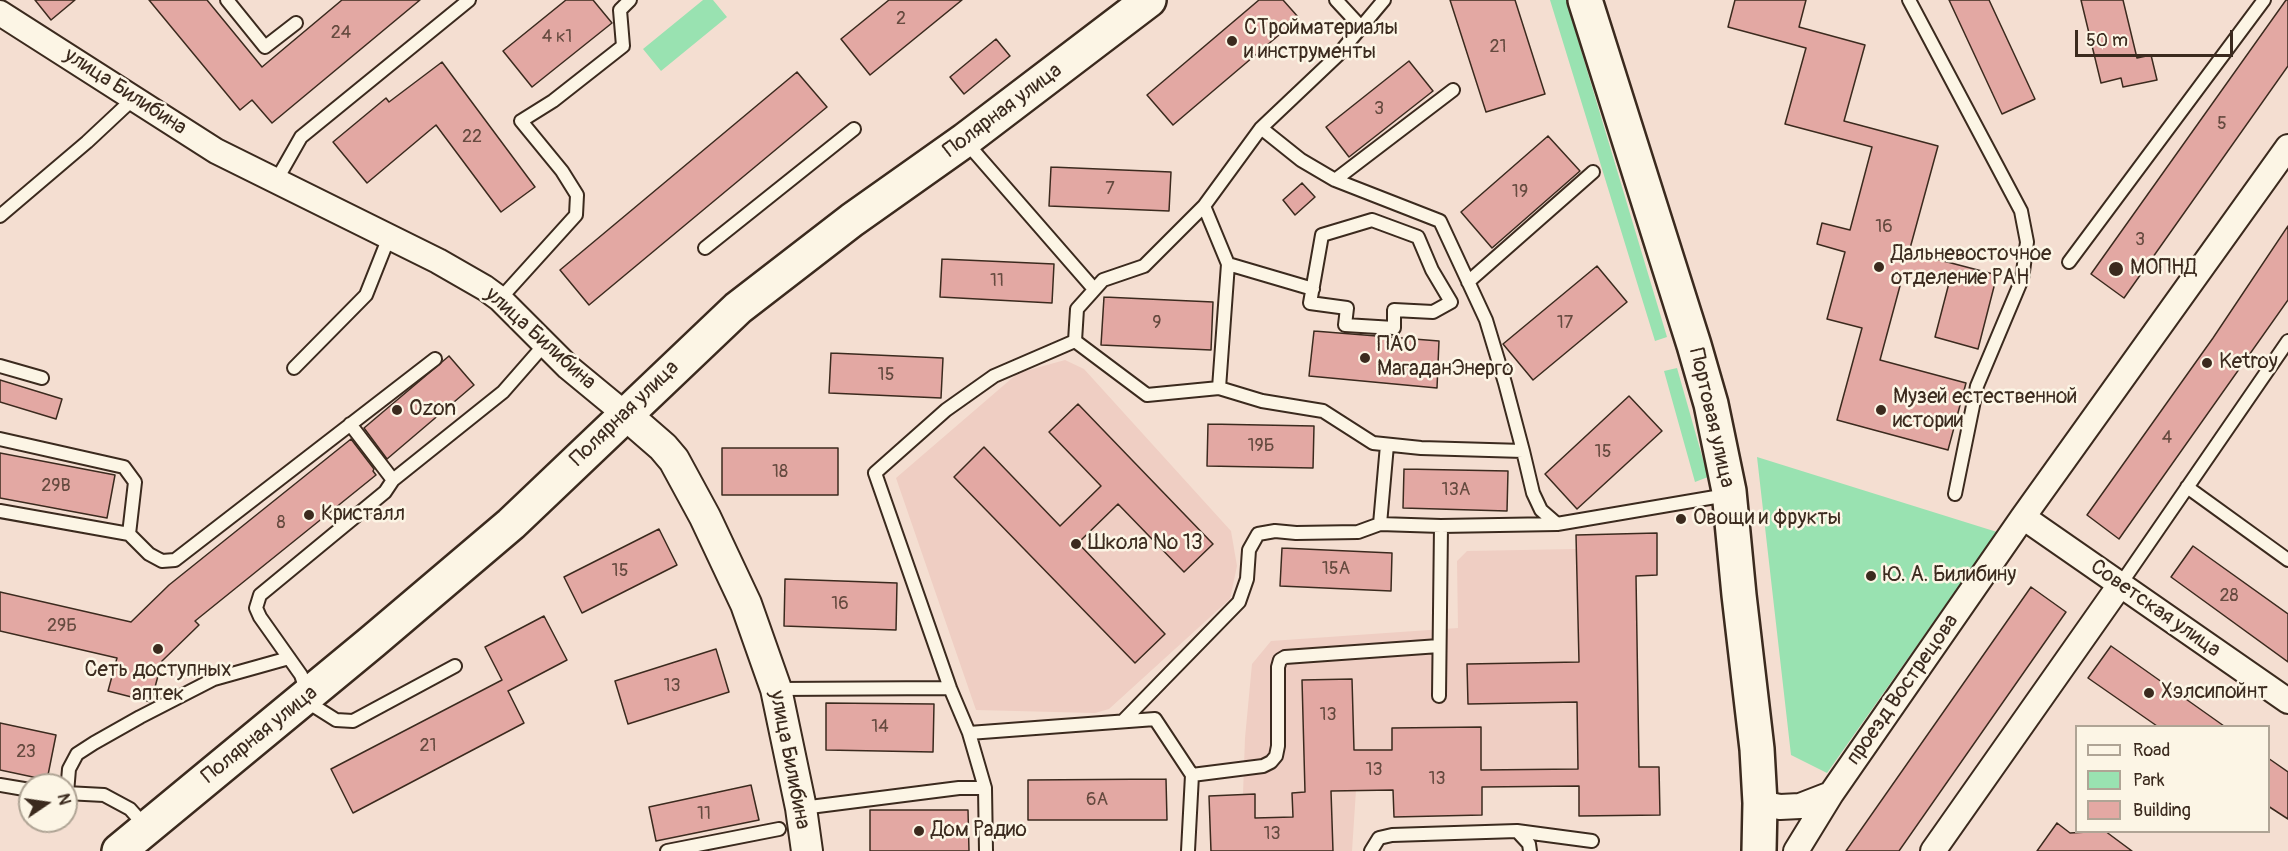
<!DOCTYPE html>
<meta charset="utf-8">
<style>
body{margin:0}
#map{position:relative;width:2288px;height:851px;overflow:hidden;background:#f4ded1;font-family:Pangolin,sans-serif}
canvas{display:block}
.legend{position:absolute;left:2075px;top:725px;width:195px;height:108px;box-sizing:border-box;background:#fcf5e5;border:2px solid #afa495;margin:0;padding:8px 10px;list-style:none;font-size:18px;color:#3b2a1e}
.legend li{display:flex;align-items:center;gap:12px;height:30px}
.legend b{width:30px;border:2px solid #afa495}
.north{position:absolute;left:18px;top:773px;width:60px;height:60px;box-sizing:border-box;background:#fcf5e5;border:2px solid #afa495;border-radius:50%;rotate:77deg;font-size:16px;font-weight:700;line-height:24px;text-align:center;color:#3b2a1e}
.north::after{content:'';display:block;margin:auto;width:21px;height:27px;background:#3b2a1e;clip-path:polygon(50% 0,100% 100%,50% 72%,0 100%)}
.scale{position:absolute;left:2075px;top:30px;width:158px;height:27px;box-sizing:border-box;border:3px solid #3b2a1e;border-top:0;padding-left:8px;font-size:18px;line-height:21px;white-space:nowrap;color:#3b2a1e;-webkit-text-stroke:4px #fcf5e5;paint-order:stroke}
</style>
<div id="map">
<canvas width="2288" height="851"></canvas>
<ul class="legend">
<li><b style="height:8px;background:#fcf5e5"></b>Road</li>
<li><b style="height:16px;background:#99e2b1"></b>Park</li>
<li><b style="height:16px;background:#e3a8a3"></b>Building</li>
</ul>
<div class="north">N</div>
<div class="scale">50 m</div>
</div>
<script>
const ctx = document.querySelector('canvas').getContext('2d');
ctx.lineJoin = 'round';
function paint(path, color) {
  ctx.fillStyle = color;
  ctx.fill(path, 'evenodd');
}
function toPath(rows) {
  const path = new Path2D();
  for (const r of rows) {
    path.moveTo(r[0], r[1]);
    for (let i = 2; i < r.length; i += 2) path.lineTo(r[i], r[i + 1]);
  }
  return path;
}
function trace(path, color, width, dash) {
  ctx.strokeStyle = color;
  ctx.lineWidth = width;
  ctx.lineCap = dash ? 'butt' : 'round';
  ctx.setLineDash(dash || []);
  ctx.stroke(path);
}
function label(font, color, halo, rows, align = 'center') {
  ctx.font = font + ' Pangolin,sans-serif';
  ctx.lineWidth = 5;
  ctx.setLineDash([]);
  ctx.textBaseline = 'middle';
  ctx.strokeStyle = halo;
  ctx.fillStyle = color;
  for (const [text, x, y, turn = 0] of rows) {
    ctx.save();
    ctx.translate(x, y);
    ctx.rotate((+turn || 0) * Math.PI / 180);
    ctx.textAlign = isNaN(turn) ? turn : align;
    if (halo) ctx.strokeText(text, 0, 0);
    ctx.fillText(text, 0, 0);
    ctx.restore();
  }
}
const built = toPath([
 [1065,360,1084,369,1231,531,1237,566,1230,599,1109,709,1095,713,976,710,896,478,1018,373],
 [1657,533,1657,575,1636,576,1639,767,1659,767,1660,815,1579,816,1578,786,1482,787,1482,815,1394,817,1393,790,1356,790,1352,851,1210,851,1209,796,1243,794,1245,738,1252,664,1271,641,1458,628,1457,561,1467,551,1576,549,1576,535]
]);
const green = toPath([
 [703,0,713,0,727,17,661,71,643,49],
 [1550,0,1566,0,1667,337,1655,341],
 [1677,368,1708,477,1695,482,1664,371],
 [1757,457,1997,532,1827,773,1791,755]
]);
const building = toPath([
 [35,0,75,0,51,20,35,0],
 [149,0,207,0,262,67,342,0,420,0,272,123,252,100,240,110,149,0],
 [566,0,593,0,612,23,532,87,503,51,566,0],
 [889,0,962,0,870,75,841,39,889,0],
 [1259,0,1283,0,1299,18,1173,125,1147,95,1259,0],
 [1450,0,1515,0,1545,94,1486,112,1450,0],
 [1735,0,1806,0,1799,27,1865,45,1844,121,1938,146,1909,252,1997,275,1978,349,1935,337,1949,283,1904,271,1880,360,1966,383,1948,450,1837,420,1862,328,1827,319,1845,252,1817,244,1822,223,1850,230,1872,147,1785,124,1806,48,1728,27,1735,0],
 [1949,0,1989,0,2035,99,2002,114,1949,0],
 [2081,0,2123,0,2137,58,2151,55,2157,80,2123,87,2121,78,2101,83,2081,0],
 [2286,0,2288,0,2288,66,2124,298,2091,274,2286,0],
 [996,39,1010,56,964,94,950,77,996,39],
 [1409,61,1433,91,1349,157,1326,127,1409,61],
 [442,62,535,187,501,212,436,125,367,183,333,142,386,98,389,102,442,62],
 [797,72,827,107,589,305,560,270,797,72],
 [1548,136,1580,171,1492,248,1461,212,1548,136],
 [1051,167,1171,172,1169,211,1049,206,1051,167],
 [1302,183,1315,197,1295,215,1283,200,1302,183],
 [2288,226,2288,300,2119,539,2087,515,2213,338,2288,226],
 [942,259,1054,264,1052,303,940,297,942,259],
 [1597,266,1627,302,1533,380,1503,344,1597,266],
 [1104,297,1213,302,1211,350,1101,345,1104,297],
 [1314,331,1439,341,1437,388,1309,376,1314,331],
 [831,353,943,358,941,398,829,393,831,353],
 [449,356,474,385,387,459,364,428,449,356],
 [0,380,62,399,56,419,0,402,0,380],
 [1629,396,1662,431,1577,509,1545,474,1629,396],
 [1078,404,1213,544,1184,572,1118,504,1078,543,1165,634,1135,663,954,477,984,447,1060,526,1101,486,1049,432,1078,404],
 [1208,424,1314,426,1313,468,1207,466,1208,424],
 [351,439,374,469,373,471,376,475,195,621,199,625,162,661,151,702,108,691,117,658,0,631,0,592,131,622,169,585,351,439],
 [722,448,838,448,838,495,722,495,722,448],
 [0,453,115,475,107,518,0,498,0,453],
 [1404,469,1508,471,1507,511,1403,508,1404,469],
 [659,529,677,565,582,613,564,577,659,529],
 [1657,533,1657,575,1636,576,1639,767,1659,767,1660,815,1579,816,1579,786,1482,787,1482,815,1394,817,1393,790,1331,791,1333,851,1211,851,1209,796,1255,794,1255,818,1293,817,1292,793,1305,792,1302,680,1352,679,1354,750,1392,750,1392,728,1481,727,1481,770,1578,769,1577,702,1468,704,1467,664,1579,662,1576,535,1657,533],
 [2193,546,2288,614,2288,662,2171,577,2193,546],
 [1282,548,1392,553,1391,591,1280,586,1282,548],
 [785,579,897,583,896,630,784,626,785,579],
 [2031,587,2066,612,1899,851,1846,851,2031,587],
 [544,616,567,660,508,691,524,723,353,813,331,769,502,680,485,647,544,616],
 [2111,646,2224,726,2157,726,2088,678,2111,646],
 [716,649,729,692,628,724,615,681,716,649],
 [826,703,934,704,933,752,826,750,826,703],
 [0,723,56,735,47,780,0,770,0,723],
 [2268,758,2288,772,2288,819,2268,806,2268,758],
 [1166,779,1167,820,1028,820,1028,780,1166,779],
 [751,785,759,820,656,841,649,807,751,785],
 [870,810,968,810,969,851,870,851,870,810],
 [2057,823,2070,833,2105,831,2132,851,2037,851,2057,823]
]);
const service = toPath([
 [227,0,265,47,296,23],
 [1336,0,1361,27],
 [1384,0,1337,56,1261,128,1204,206,1228,264,1219,388,1262,401,1323,411,1373,443,1421,448,1523,451,1533,493,1541,510,1557,524,1727,495],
 [1909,0,2021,211,2027,242,2022,279,1977,386,1955,494],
 [1261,128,1301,160,1335,180,1440,221,1486,320,1505,383,1523,451],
 [965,141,1094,289],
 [1335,180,1453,90],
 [276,181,301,137,469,0],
 [0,216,87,142,133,99],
 [1372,220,1418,237,1432,270,1451,302,1433,312,1394,310,1394,328,1345,325,1347,308,1310,303,1322,235,1372,220],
 [705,248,854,129],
 [2069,262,2264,0],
 [1228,264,1313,289],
 [1468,282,1593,172],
 [500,299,576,215,577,195,562,171,521,121,553,101,623,46,620,10,630,0],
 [1075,341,1147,395,1219,388],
 [0,366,42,378],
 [294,368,366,295,389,237],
 [350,424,393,480,385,492,260,595,256,608,260,617,301,675,308,695,317,708,336,720,353,721,455,666],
 [0,439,124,467,135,482,129,534],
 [393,480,503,392,545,344],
 [2187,487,2288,560],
 [0,511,129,534,149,554,162,561,175,560,435,359],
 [1380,524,1387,445],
 [2120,585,2288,341],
 [777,689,950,688],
 [1439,696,1441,526],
 [1123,721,1239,602,1247,579,1249,550,1258,534,1275,531,1296,533,1358,532,1380,524,1441,526,1557,524],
 [969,733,1155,719,1192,775,1188,851],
 [1192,775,1263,766,1271,762,1276,756,1278,746,1278,667,1280,660,1285,657,1439,646],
 [0,785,30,790],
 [985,788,969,733,950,688,875,473,946,410,994,376,1075,341,1077,309,1103,280,1144,266,1204,206],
 [66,793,104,795,130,809,146,827],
 [67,793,69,769,77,754,94,743,140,717,214,679,289,658],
 [802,808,959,788,985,788,986,851],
 [1517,831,1529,844,1530,851],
 [667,851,779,829],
 [1371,851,1379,838,1392,835,1517,831,1592,841]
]);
const minor = toPath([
 [0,13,216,151,438,261,485,288,500,299,568,367,625,414],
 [2023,517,2288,701],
 [1760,803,1780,807,1800,806,1831,794],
 [1796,851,1831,794,2023,517,2288,147],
 [1933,851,2120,585]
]);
const tertiary = toPath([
 [625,414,663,447,674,460,705,517,746,604,776,689,801,808,807,851]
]);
const secondary = toPath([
 [1585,0,1694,345,1711,404,1729,491,1739,595,1757,749,1760,803,1759,851],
 [119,851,372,642,511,524,738,308,852,220,965,140,1149,0]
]);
const markers = [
 [1232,41,6,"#3b2a1e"],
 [1879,267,6,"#3b2a1e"],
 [2116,269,8,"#3b2a1e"],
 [1365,358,6,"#3b2a1e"],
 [2207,363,6,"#3b2a1e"],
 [397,410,6,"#3b2a1e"],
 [1881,410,6,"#3b2a1e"],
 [309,515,6,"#3b2a1e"],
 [1681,519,6,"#3b2a1e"],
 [1076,544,6,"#3b2a1e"],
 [1871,576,6,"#3b2a1e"],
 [158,649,6,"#3b2a1e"],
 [2149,693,6,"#3b2a1e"],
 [919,831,6,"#3b2a1e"]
];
const numberNames = [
 ["2",901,19],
 ["24",341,33],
 ["4 к1",557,37],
 ["21",1498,47],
 ["3",1379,109],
 ["5",2222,124],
 ["22",472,137],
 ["7",1110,189],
 ["19",1520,192],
 ["16",1884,227],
 ["3",2140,240],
 ["11",997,281],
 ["9",1157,323],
 ["17",1565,323],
 ["15",886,375],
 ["4",2167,438],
 ["19Б",1261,446],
 ["15",1603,452],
 ["18",780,472],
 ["29В",56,486],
 ["13А",1456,490],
 ["8",281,523],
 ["15А",1336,569],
 ["15",620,571],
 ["28",2229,596],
 ["16",840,604],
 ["29Б",62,626],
 ["13",672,686],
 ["13",1328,715],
 ["14",880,727],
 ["21",428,746],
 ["23",26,752],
 ["13",1374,770],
 ["13",1437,779],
 ["6А",1097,800],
 ["11",704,814],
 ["13",1272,834]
];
const poiNames = [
 ["СТройматериалы",1244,29],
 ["и инструменты",1244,53],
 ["Дальневосточное",1891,255],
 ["отделение РАН",1891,279],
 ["МОПНД",2130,269],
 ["ПАО",1377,346],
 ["МагаданЭнерго",1377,370],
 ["Ketroy",2219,363],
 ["Музей естественной",1893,398],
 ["истории",1893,422],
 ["Ozon",409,410],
 ["Кристалл",321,515],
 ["Овощи и фрукты",1693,519],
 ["Школа № 13",1088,544],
 ["Ю. А. Билибину",1883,576],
 ["Сеть доступных",158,671,"center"],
 ["аптек",158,695,"center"],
 ["Хэлсипойнт",2161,693],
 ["Дом Радио",931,831]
];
const streetNames = [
 ["улица Билибина",125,92,33],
 ["Полярная улица",1003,111,-37],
 ["улица Билибина",540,339,42],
 ["Полярная улица",625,414,-44],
 ["Портовая улица",1711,418,77],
 ["Советская улица",2155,609,35],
 ["проезд Вострецова",1903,690,-55],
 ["Полярная улица",260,735,-39],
 ["улица Билибина",789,760,79]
];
paint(built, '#efcec3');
paint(green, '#99e2b1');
paint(building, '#e3a8a3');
trace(building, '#3b2a1e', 1.5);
trace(service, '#3b2a1e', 16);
trace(minor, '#3b2a1e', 28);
trace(tertiary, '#3b2a1e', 34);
trace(secondary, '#3b2a1e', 38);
trace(service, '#fcf5e5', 12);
trace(minor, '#fcf5e5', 24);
trace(tertiary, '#fcf5e5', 30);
trace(secondary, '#fcf5e5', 33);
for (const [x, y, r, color] of markers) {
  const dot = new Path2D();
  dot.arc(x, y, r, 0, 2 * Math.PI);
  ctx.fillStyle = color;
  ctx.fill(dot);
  trace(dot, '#fcf5e5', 2);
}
label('18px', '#654a3f', null, numberNames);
label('21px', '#3b2a1e', '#fcf5e5', poiNames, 'left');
label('21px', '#3b2a1e', '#fcf5e5', streetNames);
</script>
